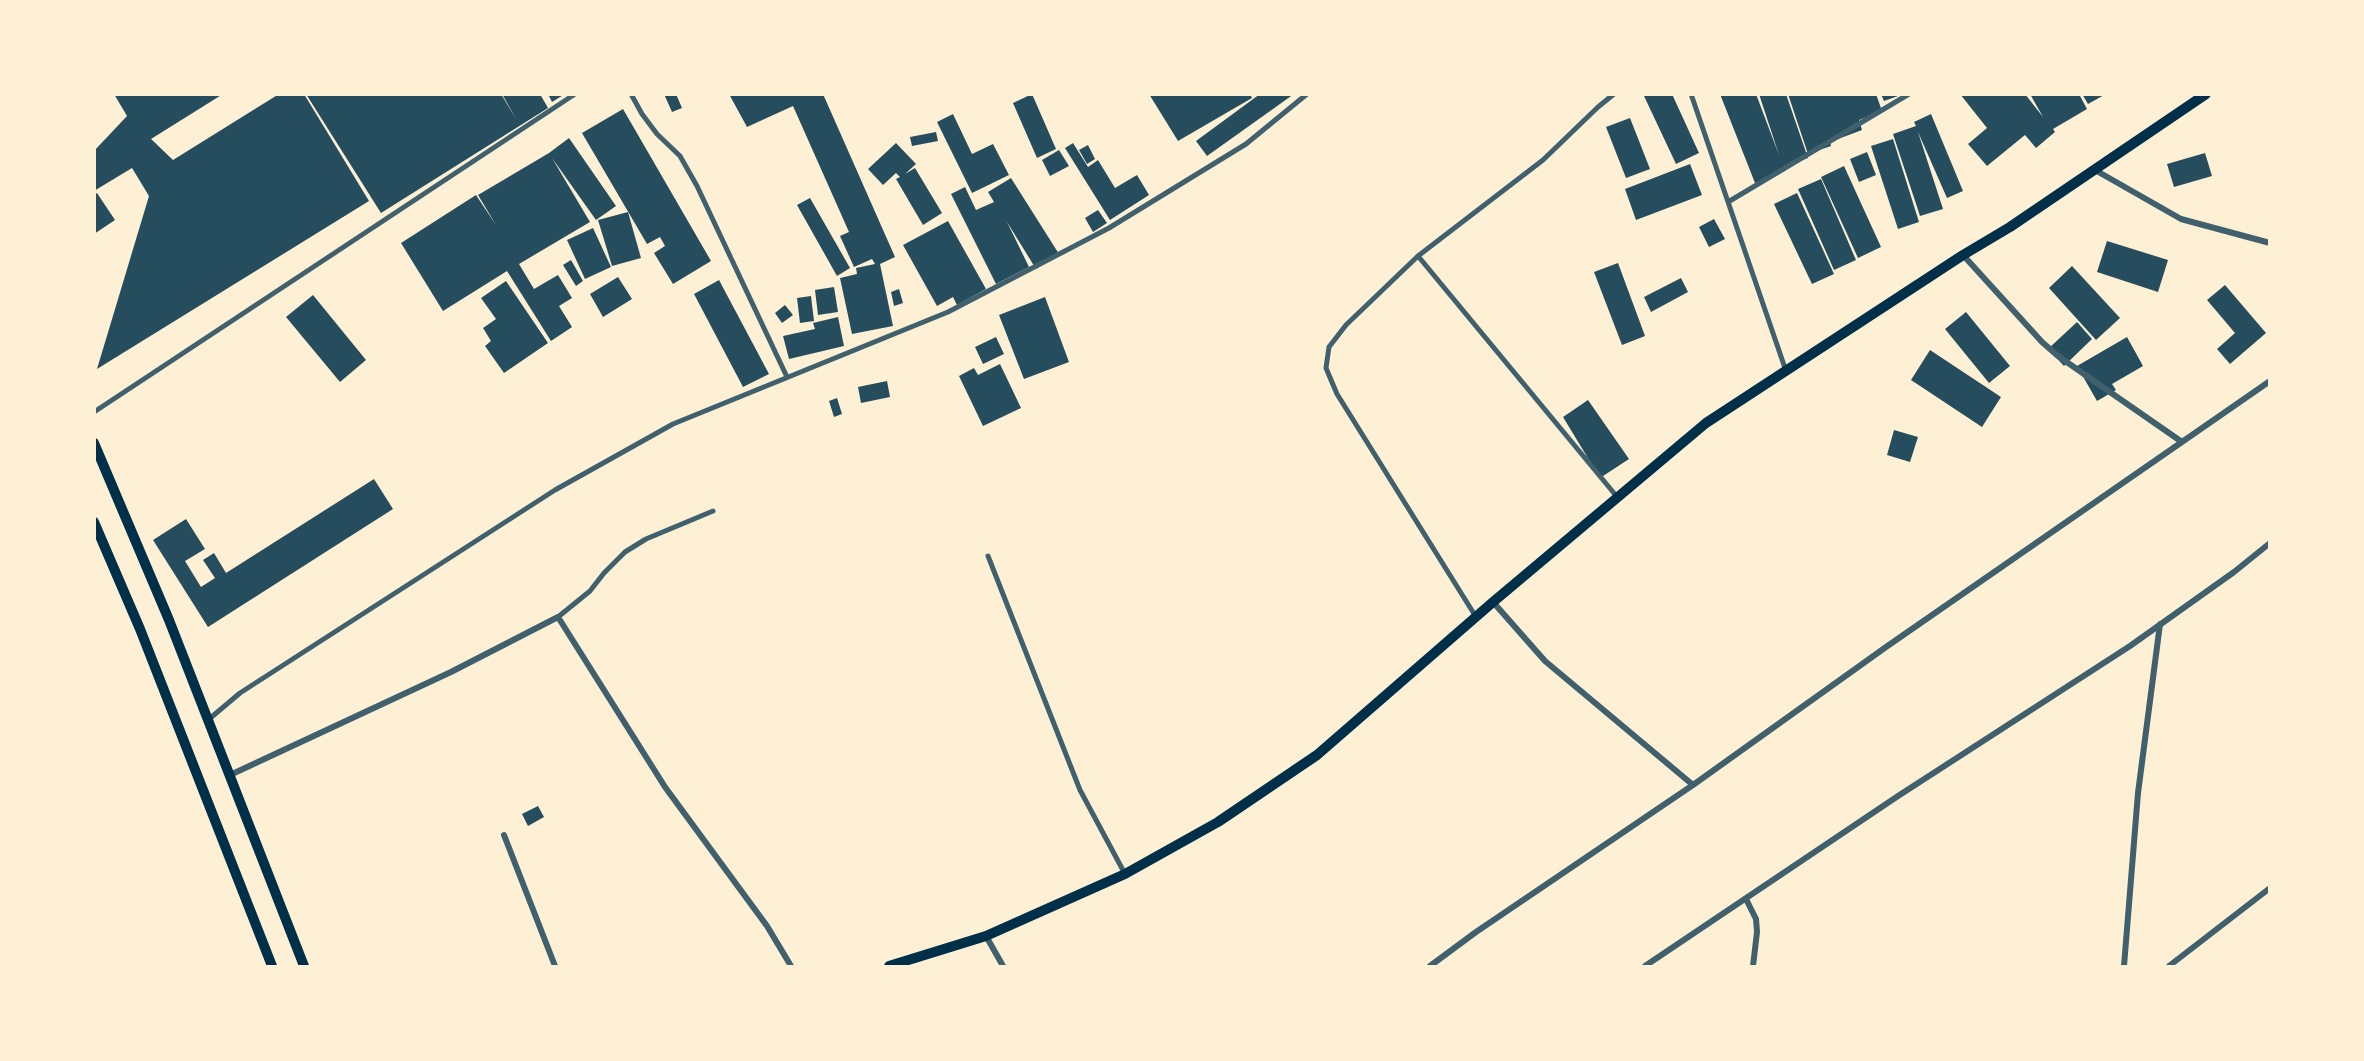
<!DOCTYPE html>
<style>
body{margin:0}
#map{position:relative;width:2364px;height:1061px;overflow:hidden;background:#fdf0d5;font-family:Raleway,sans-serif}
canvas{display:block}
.frame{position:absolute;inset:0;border:96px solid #fdf0d5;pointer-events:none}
</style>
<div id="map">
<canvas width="2364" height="1061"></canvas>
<div class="frame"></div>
</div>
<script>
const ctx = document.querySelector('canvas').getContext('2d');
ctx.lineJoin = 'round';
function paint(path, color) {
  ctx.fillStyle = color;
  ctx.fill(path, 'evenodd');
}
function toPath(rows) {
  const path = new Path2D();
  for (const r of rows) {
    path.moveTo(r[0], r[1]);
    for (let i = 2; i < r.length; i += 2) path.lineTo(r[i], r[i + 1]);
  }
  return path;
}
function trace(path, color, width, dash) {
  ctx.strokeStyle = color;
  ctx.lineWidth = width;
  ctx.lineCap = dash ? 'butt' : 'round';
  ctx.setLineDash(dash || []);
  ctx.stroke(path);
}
const building = toPath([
 [114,94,223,94,151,139,173,160,279,94,304,94,369,201,97,369,149,196,132,168,94,191,94,151,127,116],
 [306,94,501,94,516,119,502,94,540,94,548,108,381,213],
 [548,94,565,94,552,102],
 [664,94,676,94,682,108,672,112],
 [729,94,823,94,895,257,880,264,893,326,852,334,840,278,857,274,856,268,875,264,872,259,854,267,840,236,849,232,793,106,747,127],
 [1032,94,1056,149,1037,158,1013,103],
 [1149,94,1250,94,1252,98,1178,141],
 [1260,94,1294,94,1207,156,1196,141],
 [1647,94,1672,94,1699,153,1676,164,1644,96],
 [1720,94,1756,94,1779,155,1759,94,1786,94,1808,158,1784,167,1785,171,1755,183],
 [1788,94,1876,94,1882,111,1859,120,1862,130,1830,142,1831,146,1808,154],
 [1881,94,1901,94,1901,95,1884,101],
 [1960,94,2025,94,2043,117,2030,94,2079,94,2087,109,2053,129,2055,132,2036,148,2025,135,1987,166,1968,144,1987,128],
 [2082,94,2106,94,2088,104],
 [623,109,711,261,673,284,654,253,665,246,660,237,647,244,582,133],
 [953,114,972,154,993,144,1009,175,972,193,937,122],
 [1931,114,1963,191,1947,198,1918,132,1943,209,1920,216,1893,134,1916,126,1914,122],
 [1630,118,1650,169,1626,178,1606,127],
 [936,132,938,141,912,146,910,137],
 [569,138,616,206,596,220,552,158,590,222,519,264,534,289,558,275,572,298,559,306,572,327,551,341,507,271,443,311,401,243,476,195,496,225,478,195,549,153],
 [1893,139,1919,222,1898,229,1871,146],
 [896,143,916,164,905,174,915,168,942,213,923,225,896,179,900,177,896,173,883,185,868,169],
 [1073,143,1088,167,1098,160,1115,188,1137,175,1149,195,1110,220,1065,148],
 [1088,145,1095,159,1087,164,1079,150],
 [1059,150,1069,166,1050,176,1042,160],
 [1867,152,1876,175,1859,182,1850,159],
 [2205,153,2212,176,2174,187,2167,164],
 [1690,164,1702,195,1636,220,1625,189],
 [1844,166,1881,247,1858,258,1821,177],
 [1011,178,1059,254,1036,269,1007,222,1029,267,996,284,951,194,965,187,976,210,994,202,988,192],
 [1821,179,1856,260,1834,270,1798,189],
 [97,193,115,220,94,234,94,195],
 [1797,193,1834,274,1812,284,1774,204],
 [810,198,850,268,837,276,797,205],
 [1098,210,1107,223,1093,232,1085,218],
 [628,212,641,258,612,266,598,220],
 [1714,219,1725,239,1709,247,1699,227],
 [948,221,986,289,957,305,953,297,937,306,903,245],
 [593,228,611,267,585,279,567,240],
 [2107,241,2168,260,2158,292,2097,272],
 [571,260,583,281,576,286,563,265],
 [1618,263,1645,336,1622,345,1594,272],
 [2072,266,2120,318,2096,340,2049,288],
 [618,277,632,299,603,317,590,294],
 [1681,278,1688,292,1651,312,1644,297],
 [719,280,769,374,743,387,694,294],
 [506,281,548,343,504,373,485,346,491,341,483,328,496,319,481,298],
 [2225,285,2266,333,2230,364,2217,349,2235,333,2207,300],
 [834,287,838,312,818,315,815,290],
 [899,289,903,303,894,306,891,292],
 [313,295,366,360,340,382,286,317],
 [811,296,814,321,800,323,797,298],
 [1045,297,1069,362,1024,379,999,315],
 [785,305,793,315,782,323,775,313],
 [1966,312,2010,366,1989,383,1945,329],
 [838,317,844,346,789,359,783,336,815,329,813,323],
 [2077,322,2092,339,2064,366,2048,349],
 [996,337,1004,354,983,364,975,347],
 [2127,337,2143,366,2112,384,2116,390,2097,401,2077,366],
 [1930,350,2001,397,1982,427,1911,380],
 [1000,364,1021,408,983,426,959,376,974,368,978,375],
 [887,381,890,397,861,403,858,387],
 [837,398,842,414,834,417,829,401],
 [1588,400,1629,459,1600,478,1563,417],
 [1894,430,1918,437,1910,462,1887,455],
 [374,479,393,509,208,627,153,540,186,519,205,549,185,561,201,587,215,578,203,560,214,553,226,573],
 [538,806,544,817,528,826,522,814]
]);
const pedestrian = toPath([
 [631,94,642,114,657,134,680,156,697,186,787,377],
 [1691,94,1786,371],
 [1728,202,1909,94],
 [1418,256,1618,498],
 [94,412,575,94],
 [988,556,1080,790,1125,874],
 [558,617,590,591,604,573,625,552,646,539,713,511],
 [1476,617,1337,394,1326,368,1329,347,1346,325,1418,256,1543,160,1598,107,1614,94],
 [208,720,240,693,555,490,673,424,948,312,1109,228,1246,144,1307,94]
]);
const minor = toPath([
 [2095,170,2181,219,2270,243],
 [1963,255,2042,342,2058,356,2182,442],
 [1493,602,1545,661,1693,785],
 [230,775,451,672,558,617,665,787,767,926,791,966],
 [504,835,555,966],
 [1746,899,1756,919,1757,932,1753,966],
 [986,936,1003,966],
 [1430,966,1476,932,1693,785,1886,647,2270,381],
 [1645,966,1898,796,2130,646,2234,572,2270,543],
 [2124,966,2138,793,2160,624],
 [2169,966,2270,888]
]);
const secondary = toPath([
 [94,443,169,620,304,966],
 [94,522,140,629,272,966],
 [889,966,986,936,1125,874,1218,822,1317,755,1493,602,1706,423,1963,255,2010,227,2206,94]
]);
paint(building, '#264d5e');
trace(pedestrian, '#3f606c', 5);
trace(minor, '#3f606c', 6);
trace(secondary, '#003049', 10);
</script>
